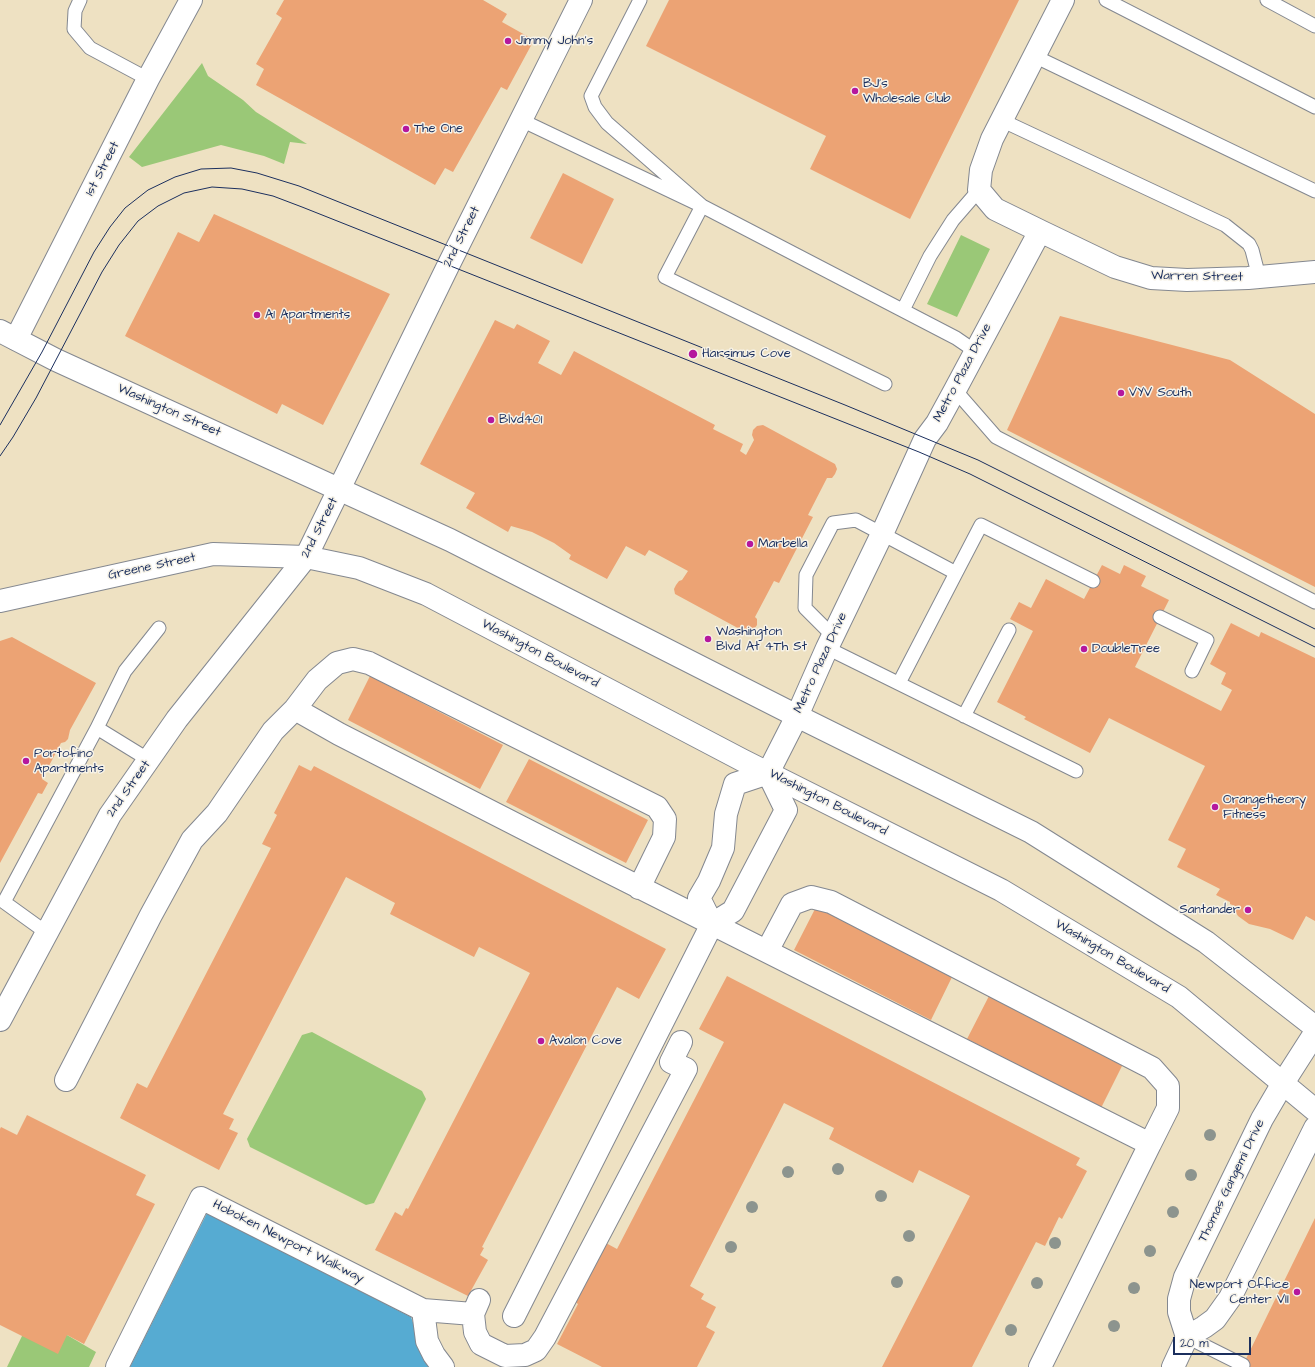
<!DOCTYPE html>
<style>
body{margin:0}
#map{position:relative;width:1315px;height:1367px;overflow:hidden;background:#eee1c2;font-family:"Architects Daughter",sans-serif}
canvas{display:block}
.scale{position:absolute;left:1173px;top:1337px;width:78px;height:18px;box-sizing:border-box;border:2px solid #1b2f5e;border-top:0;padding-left:5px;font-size:12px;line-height:14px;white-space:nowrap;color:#1b2f5e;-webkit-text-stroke:3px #f7f3e8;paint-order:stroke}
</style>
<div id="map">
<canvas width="1315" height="1367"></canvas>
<div class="scale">20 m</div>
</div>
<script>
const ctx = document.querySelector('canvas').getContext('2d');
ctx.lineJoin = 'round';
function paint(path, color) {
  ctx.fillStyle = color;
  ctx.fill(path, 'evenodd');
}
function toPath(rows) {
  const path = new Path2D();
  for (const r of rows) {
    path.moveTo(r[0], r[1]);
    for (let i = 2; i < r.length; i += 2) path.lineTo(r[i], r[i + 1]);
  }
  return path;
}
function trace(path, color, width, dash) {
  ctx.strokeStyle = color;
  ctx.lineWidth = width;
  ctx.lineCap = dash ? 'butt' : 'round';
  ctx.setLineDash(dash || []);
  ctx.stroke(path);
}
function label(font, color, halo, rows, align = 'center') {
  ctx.font = font + ' "Architects Daughter",sans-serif';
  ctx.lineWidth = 3;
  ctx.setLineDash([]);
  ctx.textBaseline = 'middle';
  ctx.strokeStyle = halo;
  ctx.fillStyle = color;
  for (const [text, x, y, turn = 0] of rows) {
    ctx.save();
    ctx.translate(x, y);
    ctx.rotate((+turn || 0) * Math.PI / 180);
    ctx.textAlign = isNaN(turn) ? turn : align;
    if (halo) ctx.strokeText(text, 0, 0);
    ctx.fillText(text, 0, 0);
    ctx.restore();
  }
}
const green = toPath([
 [202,63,208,76,243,100,256,112,307,144,290,142,284,164,264,156,221,145,142,167,129,157],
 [961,235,990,249,957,317,927,304],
 [312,1032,422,1091,426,1099,374,1203,366,1205,250,1147,247,1139,302,1035],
 [67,1335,96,1352,89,1367,7,1367,22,1336]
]);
const water = toPath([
 [207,1213,411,1317,429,1367,130,1367]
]);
const building = toPath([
 [284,0,483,0,507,14,502,22,534,40,507,90,501,87,453,172,445,168,435,185,256,85,264,69,256,64,282,18,276,14],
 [669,0,1019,0,910,219,810,169,826,136,646,46],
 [563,173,614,199,582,264,530,238],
 [214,214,390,294,323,425,282,404,277,414,125,336,178,232,199,242],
 [1060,316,1230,360,1315,414,1315,587,1007,430],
 [495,320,514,329,517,324,550,341,538,363,561,375,574,351,715,425,713,429,743,444,740,451,746,455,754,440,752,435,753,430,757,426,763,425,835,464,837,469,835,474,832,478,827,478,808,515,813,517,779,583,774,581,755,617,757,619,757,625,752,632,747,633,675,594,674,589,676,585,679,581,682,580,688,571,649,550,645,556,626,546,607,579,569,559,571,555,554,543,532,532,511,526,508,532,466,508,475,493,420,464],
 [1102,565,1120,574,1124,565,1146,576,1141,586,1169,600,1135,667,1221,711,1232,690,1221,684,1226,673,1210,664,1231,623,1259,637,1261,632,1315,658,1315,921,1306,916,1293,940,1270,929,1249,924,1238,916,1235,911,1237,907,1230,904,1230,902,1216,895,1220,889,1177,867,1186,849,1168,840,1205,766,1109,718,1090,753,1024,719,1026,717,997,702,1033,631,1010,619,1019,602,1031,608,1046,579,1084,599],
 [12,637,96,683,70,730,68,739,65,742,61,743,42,779,48,783,42,794,38,793,0,863,0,641],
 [370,676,503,745,480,789,348,720],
 [529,759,648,820,626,863,506,802],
 [299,765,311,771,314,766,666,949,639,999,617,987,482,1247,484,1248,480,1255,488,1260,468,1296,375,1250,395,1212,402,1216,406,1208,408,1209,530,973,479,947,474,957,390,914,395,903,346,877,223,1114,234,1119,229,1129,238,1133,219,1170,120,1118,137,1083,147,1088,271,848,262,844,277,815,274,813],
 [816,907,952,977,931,1020,794,950],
 [727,976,1080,1158,1076,1165,1087,1171,1062,1219,1059,1217,1045,1246,1036,1242,972,1367,882,1367,970,1196,919,1170,913,1183,829,1139,834,1128,784,1103,690,1286,704,1294,701,1299,716,1307,706,1327,715,1332,697,1367,602,1367,557,1344,578,1304,574,1301,604,1242,617,1249,724,1042,699,1029],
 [989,996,1123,1064,1101,1108,967,1039],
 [27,1115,146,1175,136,1195,155,1204,84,1344,67,1335,58,1354,0,1325,0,1129,1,1127,17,1135],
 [1315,1218,1315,1367,1242,1367]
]);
const lane = toPath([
 [80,0,75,11,74,29,90,48,148,79],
 [640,0,591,96,595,107,607,123,702,206,665,277,885,384],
 [1106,0,1315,107],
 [1267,0,1315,26],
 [1034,56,1315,191],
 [521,120,702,206,956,338,975,351],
 [1001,120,1225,225,1249,244,1252,250,1259,277],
 [903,310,930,256,953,220,979,190],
 [955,390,996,437,1315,602],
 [956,573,981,525,1093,581],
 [1160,617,1207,640,1192,671],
 [833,636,805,608,806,575,833,523,856,520,956,573,899,683],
 [827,648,1076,771],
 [964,716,1009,630],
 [149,760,97,728,125,671,159,628],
 [47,933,4,902,97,728],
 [1187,1337,1243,1365]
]);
const street = toPath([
 [1040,231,1115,267,1151,278,1187,280,1248,278,1315,272],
 [16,339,148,79,191,0],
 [295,709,317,680,337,663,353,659,369,663,657,807,665,819,664,837,639,888],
 [768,773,797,716,827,648,882,534,925,439,937,423,955,390,1040,231,995,209,979,190,981,170,992,139,1063,0],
 [712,924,699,898,709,881,723,848,726,814,735,784,768,773],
 [767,951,792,904,811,897,831,902,1152,1068,1168,1086,1168,1108,1150,1144],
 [0,1020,110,815,177,719,306,557,448,266,581,0],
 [66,1080,151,915,192,840,217,813,273,731,295,709,339,734,601,868,1150,1144,1040,1367],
 [479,1300,473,1314,475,1332,481,1344,505,1356,525,1355,536,1350,545,1337,686,1069,671,1062,681,1042],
 [423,1310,473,1314],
 [514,1316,712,924,733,911,786,810,768,773],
 [1187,1337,1179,1312,1179,1299,1185,1277,1262,1119,1283,1083],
 [117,1367,201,1198,423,1310,427,1341,434,1355,443,1367],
 [1173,1367,1187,1337,1204,1327,1215,1319,1230,1298,1315,1128]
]);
const secondary = toPath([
 [0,331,56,360,450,540,797,716,1031,832,1206,942,1315,1027],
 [0,601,213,554,306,557,359,568,426,594,742,760,1001,890,1179,997,1315,1110],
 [1283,1083,1315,1033]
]);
const tram = toPath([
 [0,425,42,352,94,252,110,227,125,208,148,190,175,177,201,169,231,168,257,173,299,186,845,405,978,460,1315,629],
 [0,456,13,437,36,398,102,272,119,245,138,221,158,206,184,193,212,187,242,189,273,196,302,207,919,452,970,474,1315,647]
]);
const trees = [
 [1210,1135],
 [838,1169],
 [788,1172],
 [1191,1175],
 [881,1196],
 [752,1207],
 [1173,1212],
 [909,1236],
 [1055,1243],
 [731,1247],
 [1150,1251],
 [897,1282],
 [1037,1283],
 [1134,1288],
 [1114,1326],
 [1011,1330]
];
const markers = [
 [508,41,4,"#b5179e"],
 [855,91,4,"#b5179e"],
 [406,129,4,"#b5179e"],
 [257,315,4,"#b5179e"],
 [693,354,5,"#b5179e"],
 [1121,393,4,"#b5179e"],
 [491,420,4,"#b5179e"],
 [750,544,4,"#b5179e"],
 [708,639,4,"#b5179e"],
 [1084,649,4,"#b5179e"],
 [26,761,4,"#b5179e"],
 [1215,807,4,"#b5179e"],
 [1248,910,4,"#b5179e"],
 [541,1041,4,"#b5179e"],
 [1297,1292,4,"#b5179e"]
];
const poiNames = [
 ["Jimmy John's",516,41],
 ["BJ's",863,84],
 ["Wholesale Club",863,99],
 ["The One",414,129],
 ["A1 Apartments",265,315],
 ["Harsimus Cove",702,354],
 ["VYV South",1129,393],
 ["Blvd401",499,420],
 ["Marbella",758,544],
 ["Washington",716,632],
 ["Blvd At 4Th St",716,647],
 ["DoubleTree",1092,649],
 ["Portofino",34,754],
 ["Apartments",34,769],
 ["Orangetheory",1223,800],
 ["Fitness",1223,815],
 ["Santander",1240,910,"right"],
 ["Avalon Cove",549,1041],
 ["Newport Office",1289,1285,"right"],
 ["Center VII",1289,1300,"right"]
];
const streetNames = [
 ["1st Street",103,169,-63],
 ["2nd Street",462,237,-63],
 ["Warren Street",1197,277,1],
 ["Metro Plaza Drive",963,373,-62],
 ["Washington Street",169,411,24],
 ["2nd Street",320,528,-63],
 ["Greene Street",152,567,-12],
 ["Washington Boulevard",540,654,28],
 ["Metro Plaza Drive",821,663,-65],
 ["2nd Street",129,789,-55],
 ["Washington Boulevard",828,803,27],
 ["Washington Boulevard",1112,957,31],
 ["Thomas Gangemi Drive",1232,1181,-64],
 ["Hoboken Newport Walkway",288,1242,27]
];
paint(green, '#9ac877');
paint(water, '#56abd2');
paint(building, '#eca374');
trace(lane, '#848890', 15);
trace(street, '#848890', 24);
trace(secondary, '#848890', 24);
trace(lane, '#fff', 13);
trace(street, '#fff', 22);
trace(secondary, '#fff', 22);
trace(tram, '#1b2f5e', 1);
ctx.fillStyle = '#8c948e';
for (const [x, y] of trees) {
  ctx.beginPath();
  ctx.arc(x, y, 6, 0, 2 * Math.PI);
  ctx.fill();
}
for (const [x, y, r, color] of markers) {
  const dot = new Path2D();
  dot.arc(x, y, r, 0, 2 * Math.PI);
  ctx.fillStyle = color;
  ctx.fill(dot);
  trace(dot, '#f7f3e8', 1.5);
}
label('13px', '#1b2f5e', '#f7f3e8', poiNames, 'left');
label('13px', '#1b2f5e', '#f7f3e8', streetNames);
</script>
